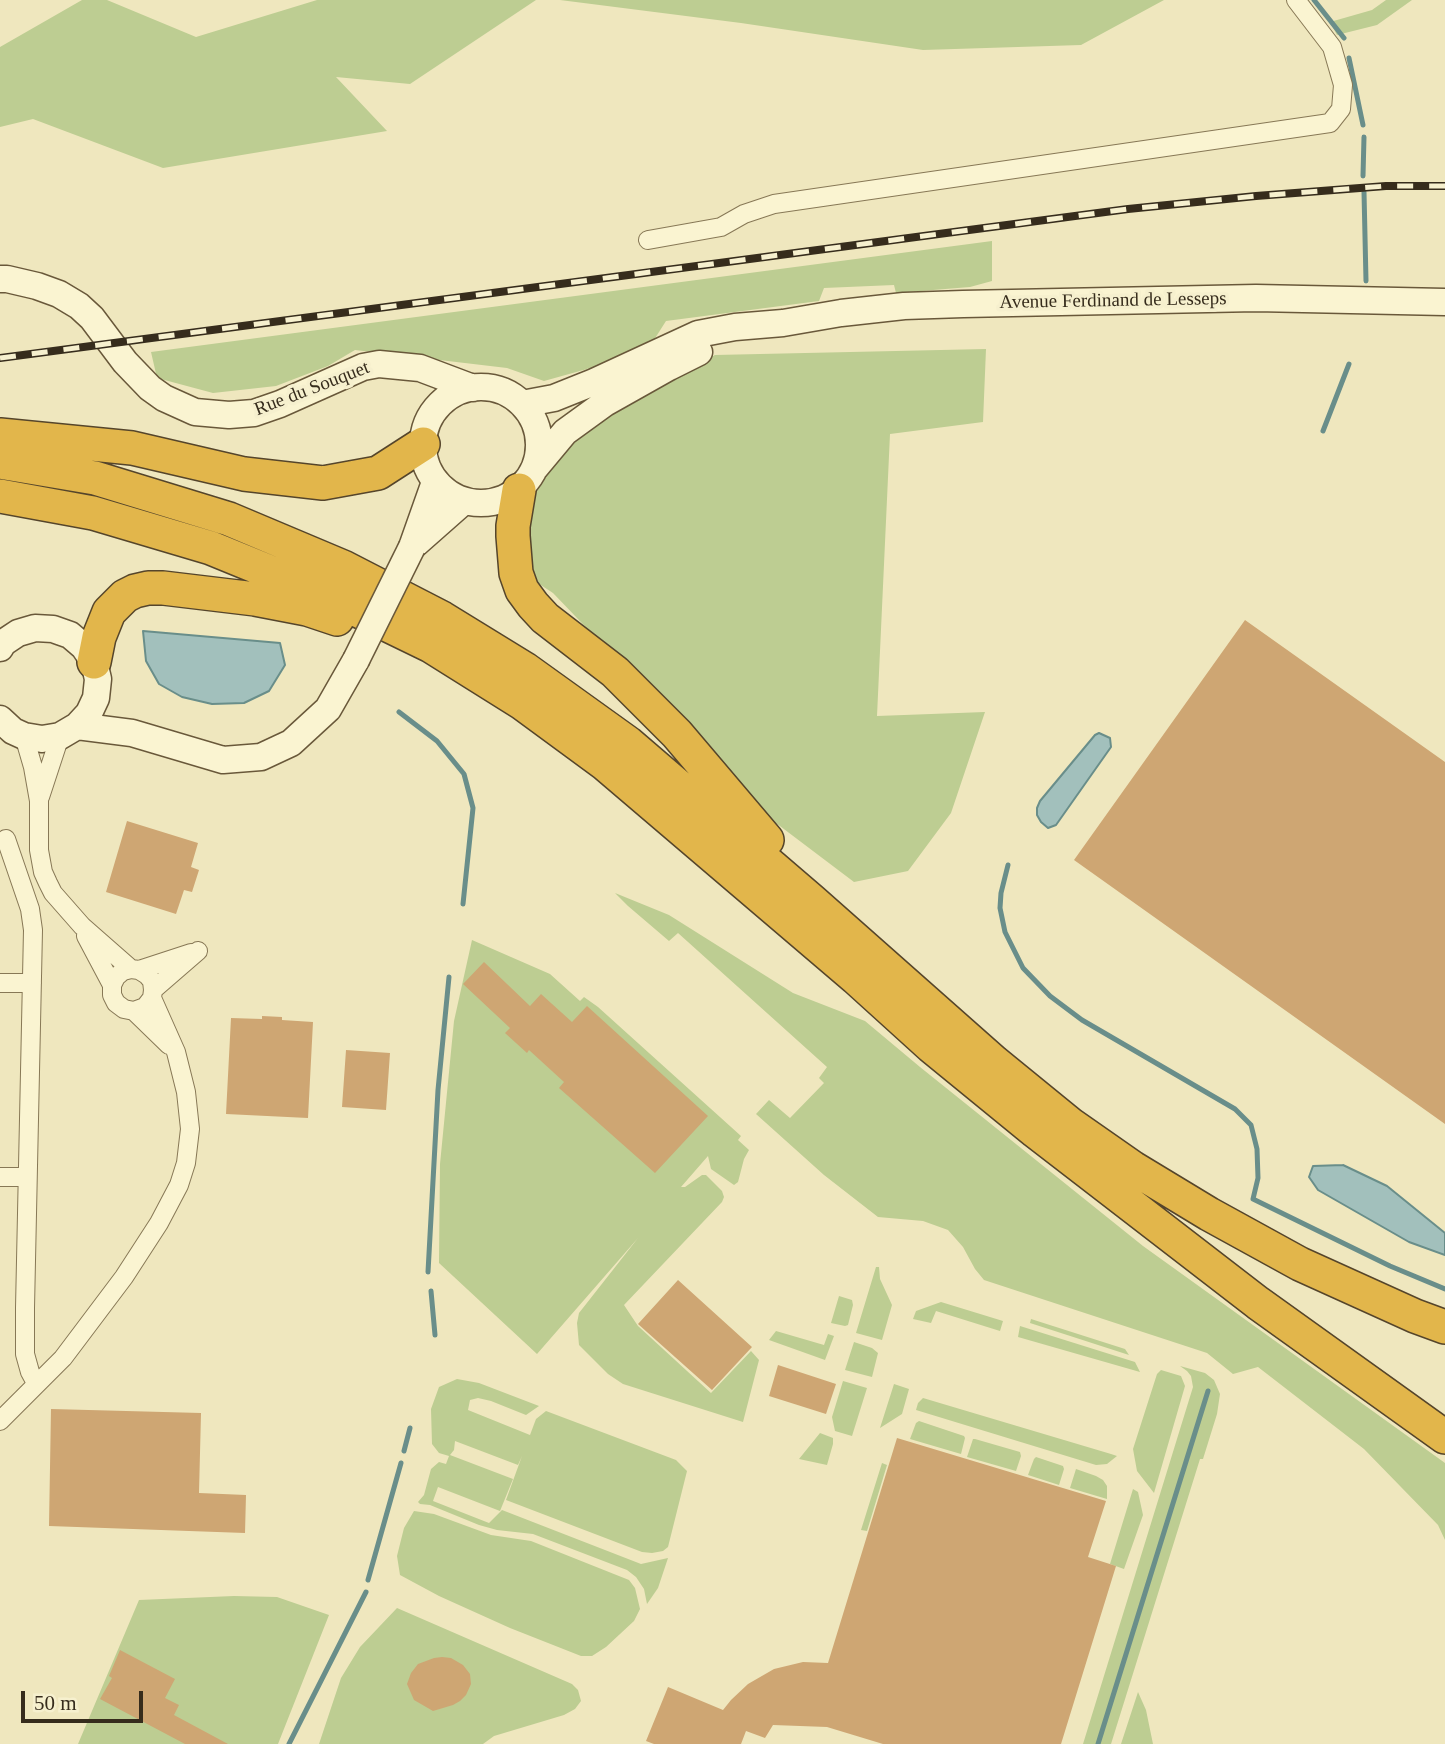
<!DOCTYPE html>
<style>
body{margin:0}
#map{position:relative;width:1445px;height:1744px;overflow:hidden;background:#efe7be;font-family:Georgia,serif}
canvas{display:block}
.scale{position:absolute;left:21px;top:1691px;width:122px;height:32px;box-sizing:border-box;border:4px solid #362c1c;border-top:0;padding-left:9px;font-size:21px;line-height:24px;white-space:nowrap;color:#362c1c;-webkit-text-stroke:5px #f6f0ce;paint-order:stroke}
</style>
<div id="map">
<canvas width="1445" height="1744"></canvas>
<div class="scale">50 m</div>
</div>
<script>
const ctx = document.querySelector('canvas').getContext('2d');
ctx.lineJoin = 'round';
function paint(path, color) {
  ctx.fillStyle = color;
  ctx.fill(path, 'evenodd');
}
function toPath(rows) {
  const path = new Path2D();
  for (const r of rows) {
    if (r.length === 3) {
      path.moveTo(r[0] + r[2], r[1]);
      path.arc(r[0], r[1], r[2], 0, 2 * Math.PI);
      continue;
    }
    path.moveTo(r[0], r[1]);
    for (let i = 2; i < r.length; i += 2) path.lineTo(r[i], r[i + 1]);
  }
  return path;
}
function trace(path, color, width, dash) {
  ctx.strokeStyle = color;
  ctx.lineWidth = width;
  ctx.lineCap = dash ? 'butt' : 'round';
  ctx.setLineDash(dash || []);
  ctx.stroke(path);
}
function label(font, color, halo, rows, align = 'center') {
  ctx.font = font + ' Georgia,serif';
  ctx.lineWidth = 7;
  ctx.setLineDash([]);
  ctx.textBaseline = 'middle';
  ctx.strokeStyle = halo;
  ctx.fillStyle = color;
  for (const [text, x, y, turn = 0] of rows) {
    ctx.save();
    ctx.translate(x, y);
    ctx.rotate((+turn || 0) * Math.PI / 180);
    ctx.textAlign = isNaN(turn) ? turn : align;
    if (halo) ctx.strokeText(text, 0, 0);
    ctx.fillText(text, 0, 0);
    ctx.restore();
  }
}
const green = toPath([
 [82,0,107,0,196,37,317,0,536,0,410,84,336,77,387,131,163,168,33,119,0,127,0,47],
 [560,0,1164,0,1081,45,923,50,741,23],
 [1386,0,1412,0,1377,25,1337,35,1330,22,1372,10],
 [992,241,992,281,970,287,896,293,894,285,824,288,819,301,666,321,652,343,605,364,544,381,507,368,355,350,328,366,276,386,213,393,157,378,151,352],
 [986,349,983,422,890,434,877,716,985,712,951,813,908,871,854,882,768,817,553,593,530,578,522,510,543,474,576,438,628,401,715,355],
 [615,893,669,915,793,993,865,1021,920,1067,1143,1246,1445,1463,1445,1540,1438,1525,1364,1449,1258,1367,1233,1374,1207,1353,984,1280,975,1269,963,1247,948,1230,923,1221,878,1217,824,1175,756,1114,769,1100,790,1118,824,1083,819,1078,827,1067,678,933,669,941,628,906],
 [472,940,550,974,580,1001,584,997,598,1007,741,1136,738,1140,749,1150,744,1159,738,1182,734,1185,711,1169,708,1156,681,1187,685,1187,702,1175,706,1175,722,1191,724,1197,722,1202,624,1305,638,1326,711,1393,751,1351,759,1360,743,1422,623,1384,608,1374,579,1345,577,1323,579,1313,638,1238,537,1354,439,1263,440,1164,454,1021],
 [876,1267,879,1267,880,1279,892,1305,882,1340,856,1333],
 [839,1296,852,1300,853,1305,848,1325,845,1326,831,1323],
 [941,1302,1003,1321,1000,1331,936,1311,931,1323,913,1319,916,1311],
 [1031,1319,1125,1349,1129,1355,1030,1323],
 [1020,1326,1135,1362,1140,1372,1018,1337],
 [776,1331,824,1345,828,1334,834,1336,825,1360,769,1340],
 [854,1342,872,1348,878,1353,872,1377,845,1370],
 [1180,1366,1205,1373,1214,1380,1220,1394,1217,1414,1203,1459,1200,1459,1111,1744,1083,1744,1193,1387,1191,1376,1187,1371],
 [1161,1370,1181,1376,1185,1386,1154,1493,1137,1471,1133,1449,1157,1374],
 [457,1379,479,1383,539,1406,526,1415,491,1401,478,1398,470,1400,468,1410,530,1435,536,1419,546,1411,676,1460,687,1471,668,1547,663,1551,652,1553,642,1552,506,1500,522,1456,518,1465,455,1441,454,1450,450,1455,513,1479,500,1511,438,1487,433,1501,489,1523,502,1510,641,1564,668,1558,658,1588,647,1604,644,1589,636,1577,627,1570,533,1534,497,1530,479,1525,430,1505,420,1504,418,1502,424,1495,431,1469,439,1462,446,1464,449,1456,439,1453,432,1444,431,1409,439,1387],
 [843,1381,867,1388,852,1436,835,1431,832,1417],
 [894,1384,909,1389,902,1414,880,1428],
 [923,1398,1111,1454,1117,1456,1107,1464,1096,1465,916,1410,918,1403],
 [919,1421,964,1436,965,1438,961,1454,910,1439,916,1423],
 [820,1433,833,1438,833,1444,827,1465,799,1459],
 [973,1439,975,1439,1020,1452,1021,1456,1016,1471,967,1457],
 [1036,1457,1063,1466,1064,1469,1059,1485,1028,1475,1034,1459],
 [882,1463,887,1465,867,1531,861,1530],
 [1076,1469,1096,1476,1103,1480,1107,1486,1107,1499,1070,1488],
 [1133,1489,1138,1492,1143,1515,1124,1569,1110,1564],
 [414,1511,434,1514,491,1535,531,1541,629,1580,635,1588,640,1609,634,1621,606,1647,592,1656,581,1656,510,1628,439,1596,400,1575,397,1556,404,1528],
 [234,1596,277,1597,329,1615,278,1744,78,1744,139,1600],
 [397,1608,572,1684,578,1690,581,1701,575,1709,564,1715,494,1736,483,1744,319,1744,341,1678,360,1647],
 [1138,1692,1146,1710,1153,1744,1121,1744]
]);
const water = toPath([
 [143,631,280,643,285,665,269,691,244,703,212,704,182,697,159,684,146,661,143,631],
 [1099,733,1110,738,1111,747,1056,825,1048,828,1041,822,1037,815,1037,808,1040,801,1095,735,1099,733],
 [1343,1165,1387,1186,1445,1233,1445,1255,1409,1242,1318,1190,1309,1177,1313,1166,1343,1165]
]);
const stream = toPath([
 [1314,0,1344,38],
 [1349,58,1363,125],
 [1363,176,1364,137],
 [1364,192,1366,281],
 [1323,431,1349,364],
 [399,712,437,741,464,774,473,808,463,904],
 [1008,865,1001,893,1000,908,1005,932,1023,968,1050,996,1082,1020,1235,1109,1251,1125,1257,1149,1258,1178,1253,1199,1390,1266,1445,1289],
 [428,1272,438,1090,449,977],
 [431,1291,435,1335],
 [404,1451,410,1428],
 [368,1580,401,1463],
 [289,1744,366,1592],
 [1098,1744,1208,1391]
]);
const building = toPath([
 [1245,620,1445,762,1445,1124,1074,860],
 [127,821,198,843,191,867,199,870,192,892,184,890,176,914,106,892],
 [484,962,530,1006,541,994,572,1022,587,1006,708,1116,655,1173,559,1088,564,1082,529,1050,527,1053,505,1033,510,1028,463,984],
 [262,1016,282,1017,282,1020,313,1022,308,1118,226,1114,231,1018,262,1019],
 [346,1050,390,1053,386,1110,342,1107],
 [678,1280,752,1347,712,1390,638,1324],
 [778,1365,836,1384,826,1414,769,1396],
 [51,1409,201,1413,199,1493,246,1495,245,1533,49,1526],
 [897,1438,1106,1501,1088,1557,1116,1566,1061,1744,883,1744,827,1727,773,1725,765,1738,746,1731,741,1744,654,1744,646,1741,668,1687,723,1710,731,1700,748,1684,774,1669,803,1662,828,1663],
 [120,1650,175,1679,165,1698,179,1705,174,1715,228,1744,185,1744,100,1699,112,1678,109,1676],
 [442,1657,451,1658,463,1665,470,1674,471,1684,466,1695,460,1701,453,1705,433,1711,414,1700,407,1684,411,1673,418,1664,434,1658]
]);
const street = toPath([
 [648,240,721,227,744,214,774,204,1330,123,1341,109,1343,85,1332,47,1296,0],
 [24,736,33,767,39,801,39,850,43,872,48,883,53,893,82,926,131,969],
 [40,797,60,736],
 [6,839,30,909,33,930,25,1308,25,1354,30,1372,36,1383],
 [86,936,112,985],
 [139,970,191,953],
 [0,983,32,983],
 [153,990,152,981,147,975,139,970,131,969,123,971,116,977,112,985,112,995,116,1003,124,1009,134,1011,145,1007,152,998,153,990,198,951],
 [134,1011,169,1045],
 [0,1177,27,1177],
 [0,1421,63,1358,124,1277,159,1223,179,1185,186,1163,190,1129,186,1092,176,1052,152,998]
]);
const secondary = toPath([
 [0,279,7,279,37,286,59,294,79,306,92,318,125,362,150,388,164,398,195,412,229,415,254,413,280,404,363,367,379,364,420,368,473,388],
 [481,445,58],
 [522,404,554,398,594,382,698,334,735,327,783,323,841,313,904,306,963,304,1256,298,1445,302],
 [535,468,565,432,605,403,669,367,699,352],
 [413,546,464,501],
 [412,547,435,482],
 [0,648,3,643,18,633,35,628,53,629,70,635,84,647,94,662,98,679,96,698,89,713,77,726,60,736,42,739,24,736,13,731,0,719],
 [77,726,132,733,223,760,261,757,291,743,328,709,356,660]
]);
const highway = toPath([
 [0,435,132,448,244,474,323,483,378,473,423,444],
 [0,462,95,478,229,519,343,567,442,618,525,669,628,743,812,901,994,1062,1070,1124,1133,1168,1209,1214,1300,1264,1415,1316,1445,1327],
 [519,490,513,526,513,536,516,573,522,590,533,605,545,618,615,672,677,734,767,840],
 [0,496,93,513,211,548,326,595,431,646,522,703,605,764,856,978,931,1046,1035,1131,1258,1303,1445,1437],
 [94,662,99,637,109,612,125,596,135,591,148,588,163,588,255,599,307,609,337,619]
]);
const rail = toPath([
 [0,358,1128,209,1256,196,1386,186,1445,186]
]);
const secondaryBridge = toPath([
 [356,660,412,547]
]);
const streetNames = [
 ["Avenue Ferdinand de Lesseps",1113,301,-1],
 ["Rue du Souquet",312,389,-21]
];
paint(green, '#bdcd92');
paint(water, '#a2c0bc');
trace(water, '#698e8a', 2);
trace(stream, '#698e8a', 5);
paint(building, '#cea673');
trace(street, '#877856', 20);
trace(secondary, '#69583a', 29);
trace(highway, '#55452b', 36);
trace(street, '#faf4d1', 18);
trace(secondary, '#faf4d1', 26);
trace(highway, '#e2b64b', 33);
trace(rail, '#362c1c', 8);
trace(rail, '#f6f0ce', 5, [16]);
trace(secondaryBridge, '#69583a', 29, []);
trace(secondaryBridge, '#faf4d1', 26);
label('19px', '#362c1c', '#f6f0ce', streetNames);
</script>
